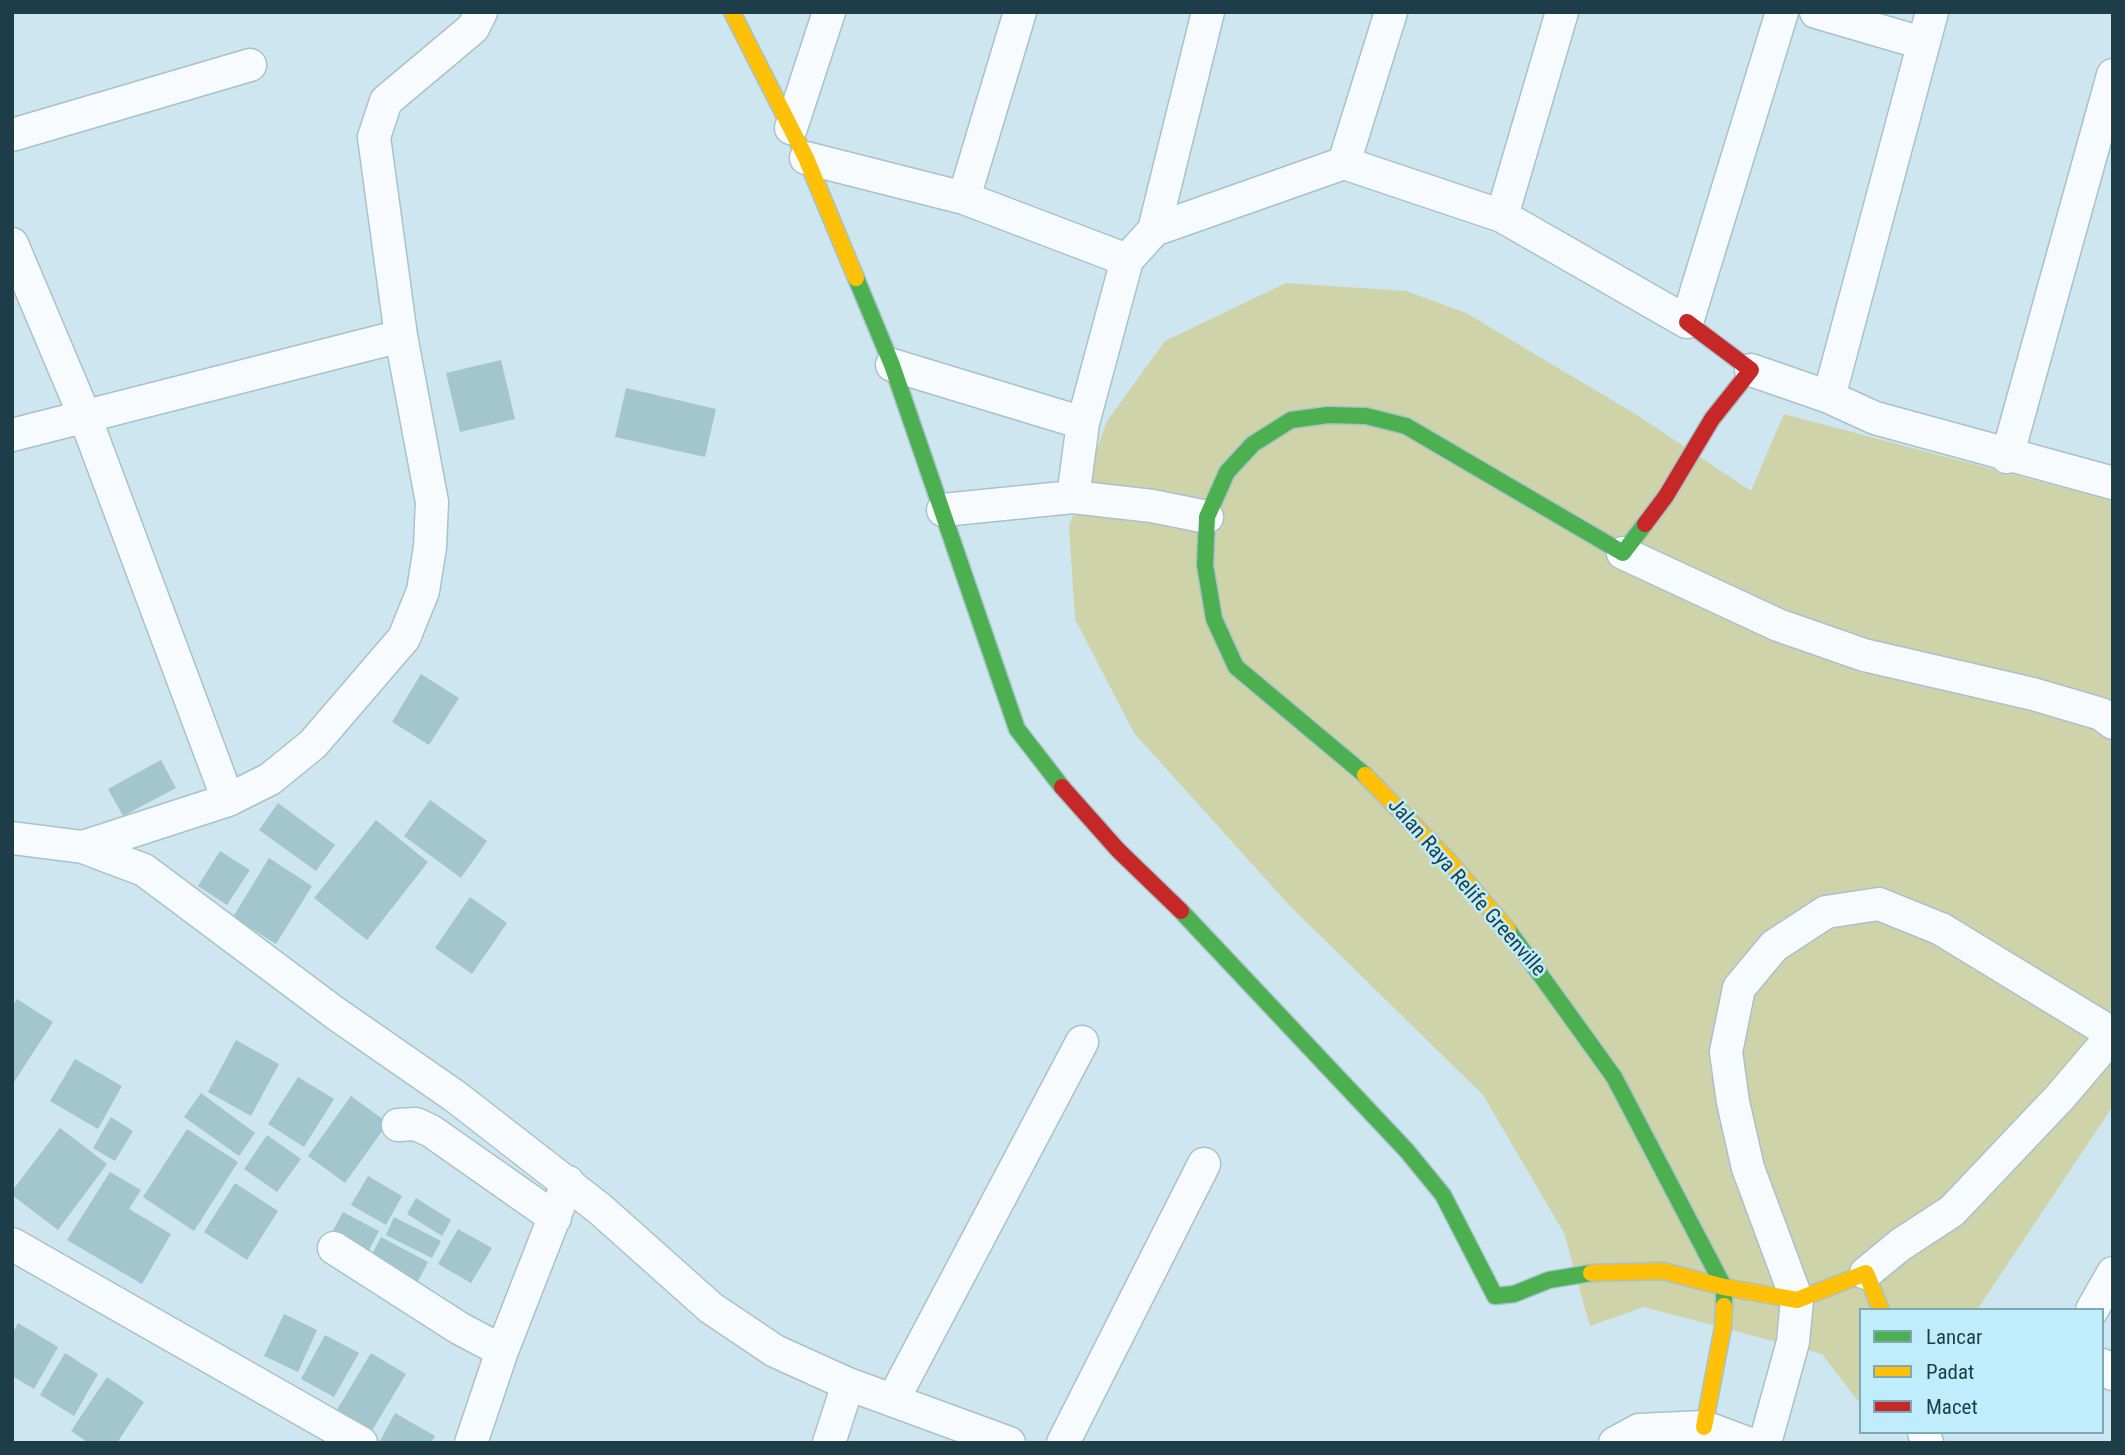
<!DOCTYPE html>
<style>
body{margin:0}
#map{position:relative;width:2125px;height:1455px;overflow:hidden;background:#cde6ef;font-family:"Roboto Condensed",sans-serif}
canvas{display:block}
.frame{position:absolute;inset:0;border:14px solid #1d3e48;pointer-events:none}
.legend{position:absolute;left:1859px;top:1308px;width:245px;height:126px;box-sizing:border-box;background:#c0edfc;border:2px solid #7fa7b4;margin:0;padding:9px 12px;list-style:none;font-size:21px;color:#1d3e48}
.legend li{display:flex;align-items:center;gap:14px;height:35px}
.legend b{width:35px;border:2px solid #7fa7b4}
</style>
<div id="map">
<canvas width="2125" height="1455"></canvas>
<div class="frame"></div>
<ul class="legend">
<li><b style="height:9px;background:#4caf50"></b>Lancar</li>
<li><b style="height:9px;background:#ffc107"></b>Padat</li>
<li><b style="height:9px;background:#c62828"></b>Macet</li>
</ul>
</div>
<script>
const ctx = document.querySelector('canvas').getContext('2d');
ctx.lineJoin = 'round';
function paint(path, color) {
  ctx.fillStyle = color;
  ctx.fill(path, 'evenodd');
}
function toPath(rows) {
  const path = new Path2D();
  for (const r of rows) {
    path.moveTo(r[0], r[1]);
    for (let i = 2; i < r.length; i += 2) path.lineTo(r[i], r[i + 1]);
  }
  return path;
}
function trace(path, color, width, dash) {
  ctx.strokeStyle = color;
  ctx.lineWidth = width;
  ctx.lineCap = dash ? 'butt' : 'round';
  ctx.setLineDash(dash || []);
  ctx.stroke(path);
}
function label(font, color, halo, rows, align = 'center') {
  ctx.font = font + ' "Roboto Condensed",sans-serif';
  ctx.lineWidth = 5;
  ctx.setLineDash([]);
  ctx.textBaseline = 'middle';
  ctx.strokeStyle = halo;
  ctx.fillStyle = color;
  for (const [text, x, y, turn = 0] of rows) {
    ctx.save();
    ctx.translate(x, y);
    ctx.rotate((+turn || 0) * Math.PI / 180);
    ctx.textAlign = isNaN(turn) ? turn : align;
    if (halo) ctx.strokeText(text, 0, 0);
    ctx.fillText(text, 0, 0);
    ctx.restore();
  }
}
const green = toPath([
 [1286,283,1406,291,1466,313,1637,415,1751,491,1784,414,2113,501,2113,1106,1977,1310,1861,1310,1861,1405,1822,1354,1644,1307,1590,1326,1564,1233,1483,1095,1290,906,1134,733,1075,619,1069,526,1107,421,1165,341]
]);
const building = toPath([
 [501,360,515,419,460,432,446,373],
 [626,388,716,409,705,457,615,437],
 [421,674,459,698,429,745,392,722],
 [161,760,176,788,123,816,108,789],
 [430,800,487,841,461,878,404,836],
 [278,803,335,845,316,871,259,830],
 [376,820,428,862,367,940,314,898],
 [220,851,250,870,227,905,198,886],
 [269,858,312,886,276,944,233,917],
 [470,897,507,923,472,974,435,948],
 [17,999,53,1022,14,1082,12,1006],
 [236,1040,279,1064,251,1116,208,1092],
 [75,1059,122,1086,98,1129,50,1101],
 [298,1077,334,1099,304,1147,268,1124],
 [201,1093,255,1133,239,1156,184,1117],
 [351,1096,388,1123,345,1183,308,1156],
 [111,1117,133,1131,115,1161,93,1148],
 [60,1128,107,1164,58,1230,12,1195,12,1191],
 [187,1129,238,1162,194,1231,143,1197],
 [267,1135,301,1159,277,1192,244,1169],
 [110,1172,141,1190,129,1209,171,1234,142,1284,67,1240],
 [368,1176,402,1196,386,1225,351,1205],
 [235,1183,278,1211,247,1260,204,1232],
 [416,1198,451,1220,442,1236,407,1214],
 [343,1212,379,1231,365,1258,329,1238],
 [394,1217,441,1241,432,1258,386,1235],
 [458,1229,492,1248,471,1283,438,1264],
 [381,1237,428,1262,414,1289,367,1264],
 [284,1314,317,1330,298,1372,264,1356],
 [18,1323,58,1347,34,1389,12,1376,12,1334],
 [325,1335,359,1353,334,1397,301,1379],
 [65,1353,98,1374,74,1416,40,1395],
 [371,1353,406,1374,370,1434,335,1413],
 [107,1377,144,1402,117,1443,89,1443,71,1431],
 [395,1413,435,1436,431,1443,379,1443]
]);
const street = toPath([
 [1816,12,1922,43],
 [791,128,829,12],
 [12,135,250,65],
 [806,158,964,198,1127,260],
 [1344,163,1502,216,1687,322,1782,12],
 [964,198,1020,12],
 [1502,216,1562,12],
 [1154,230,1344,163,1391,12],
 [12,244,85,417,228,800],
 [892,365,1083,423],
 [1751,370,1829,397,1875,418,2113,483],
 [1829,397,1932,12],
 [12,435,401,336],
 [2007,457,2113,75],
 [1073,497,1083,423,1127,260,1154,230,1208,12],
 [943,510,1073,497,1152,506,1207,517],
 [1623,553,1778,625,1864,655,2033,694,2101,714,2113,723],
 [12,838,83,847,228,800,270,779,313,744,404,638,423,591,430,547,432,502,401,336,374,137,386,101,473,28,481,12],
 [83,847,144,870,335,1013,456,1097,600,1209,711,1308,775,1351,848,1384,1009,1443],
 [398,1125,416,1124,431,1131,555,1218],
 [12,1244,361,1443],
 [334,1248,459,1328,502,1351],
 [1866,1273,1900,1245,1952,1211,2060,1097,2113,1035],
 [2092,1310,2113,1273],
 [2102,1365,2113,1374],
 [893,1400,1082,1042],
 [1924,1432,1927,1443],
 [471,1443,502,1351,568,1182],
 [829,1443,848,1384],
 [1063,1443,1204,1164],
 [1615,1443,1639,1430,1704,1427,1747,1443],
 [1765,1443,1793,1342,1797,1300,1748,1168,1733,1102,1726,1052,1739,988,1774,946,1826,912,1879,904,1941,929,2113,1034]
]);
const fast = toPath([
 [856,278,892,365,1017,729,1062,787],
 [1365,775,1236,667,1214,619,1205,565,1207,517,1227,472,1253,444,1291,420,1328,415,1366,416,1406,426,1623,553,1645,524],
 [1181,911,1407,1151,1443,1195,1495,1296,1514,1294,1549,1280,1591,1273],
 [1508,930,1614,1077,1724,1287,1724,1306]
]);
const slow = toPath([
 [732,12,806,158,856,278],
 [1365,775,1449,861,1508,930],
 [1591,1273,1663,1271,1724,1287,1797,1300,1866,1273,1881,1310],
 [1704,1427,1723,1327,1724,1306]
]);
const jam = toPath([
 [1645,524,1666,496,1712,419,1751,370,1687,322],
 [1062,787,1118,850,1181,911]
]);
const streetNames = [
 ["Jalan Raya Relife Greenville",1466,888,49]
];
paint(green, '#cfd3a9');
paint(building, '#a2c6cb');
trace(street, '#a8c2cc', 35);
trace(fast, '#a8c2cc', 19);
trace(slow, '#a8c2cc', 19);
trace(jam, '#a8c2cc', 19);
trace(street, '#f8fbfd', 32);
trace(fast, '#4caf50', 16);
trace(slow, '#ffc107', 16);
trace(jam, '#c62828', 16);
label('21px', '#1d3e48', '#c0edfc', streetNames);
</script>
